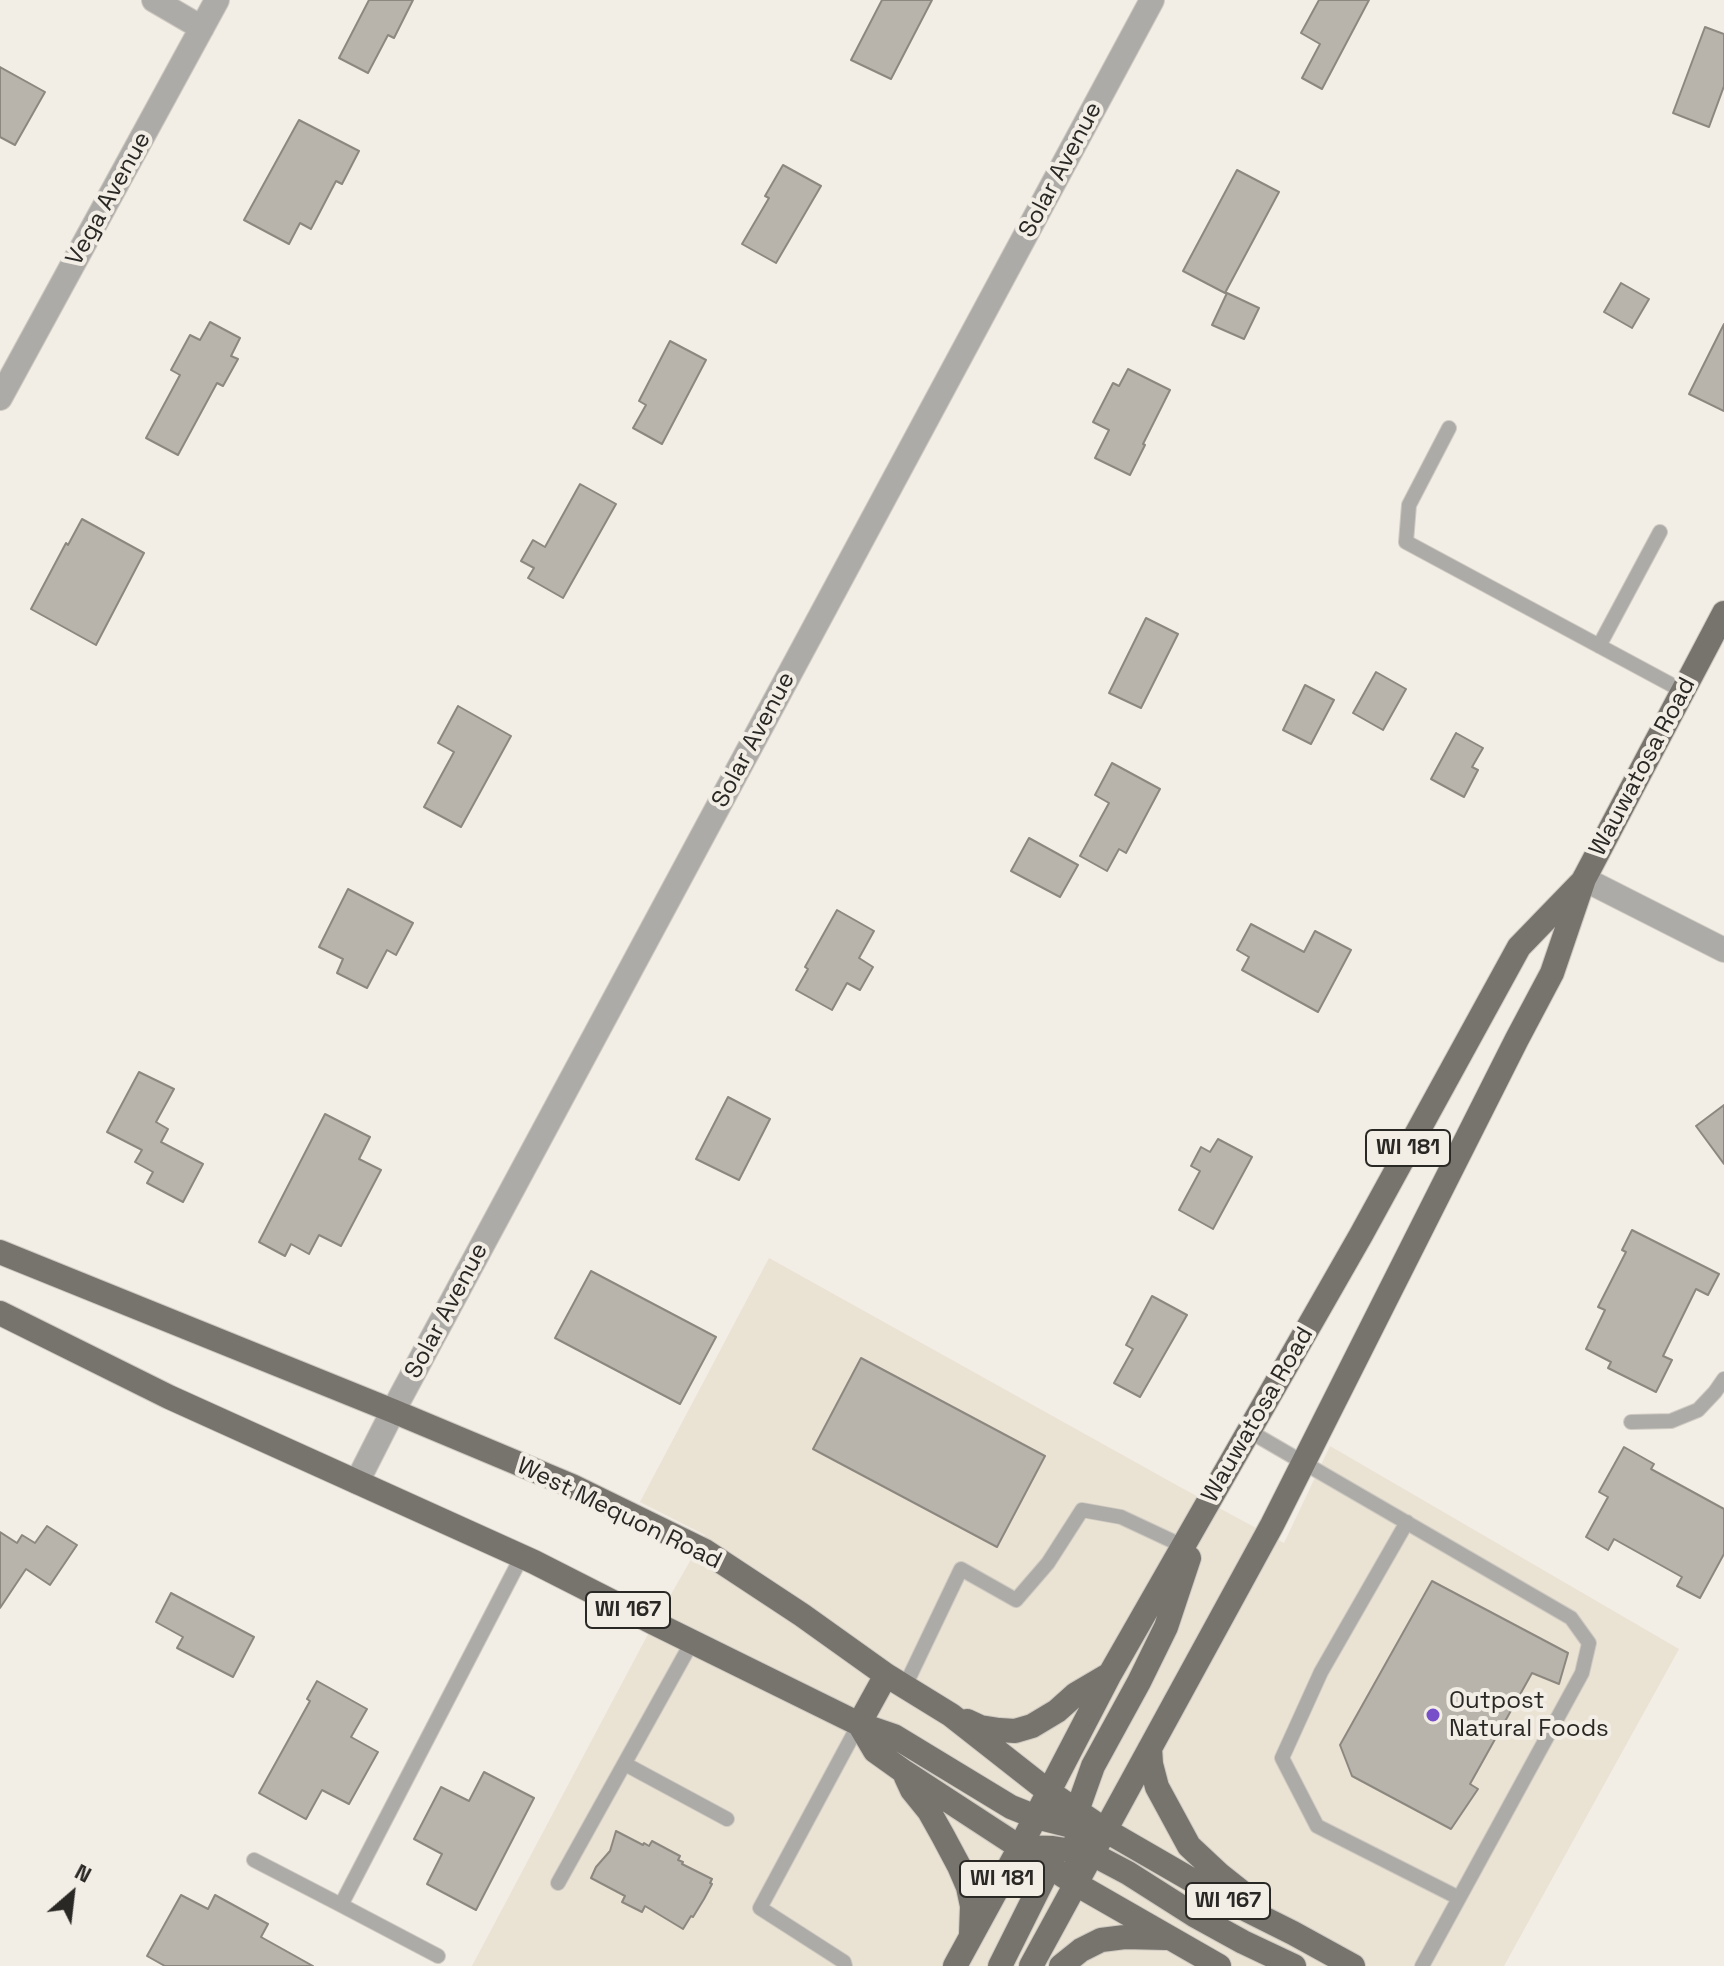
<!DOCTYPE html>
<style>
body{margin:0}
#map{position:relative;width:1724px;height:1966px;overflow:hidden;background:#f2ede5;font-family:"Space Grotesk",sans-serif}
canvas{display:block}
.north{position:absolute;left:32px;top:1854px;width:80px;height:80px;-webkit-text-stroke:6px #f2ede5;paint-order:stroke;rotate:28deg;font-size:22px;font-weight:700;line-height:32px;text-align:center;color:#292825}
.north::after{content:'';display:block;margin:auto;width:28px;height:36px;background:#292825;clip-path:polygon(50% 0,100% 100%,50% 72%,0 100%)}
</style>
<div id="map">
<canvas width="1724" height="1966"></canvas>
<div class="north">N</div>
</div>
<script>
const ctx = document.querySelector('canvas').getContext('2d');
ctx.lineJoin = 'round';
function paint(path, color) {
  ctx.fillStyle = color;
  ctx.fill(path, 'evenodd');
}
function toPath(rows) {
  const path = new Path2D();
  for (const r of rows) {
    path.moveTo(r[0], r[1]);
    for (let i = 2; i < r.length; i += 2) path.lineTo(r[i], r[i + 1]);
  }
  return path;
}
function trace(path, color, width, dash) {
  ctx.strokeStyle = color;
  ctx.lineWidth = width;
  ctx.lineCap = dash ? 'butt' : 'round';
  ctx.setLineDash(dash || []);
  ctx.stroke(path);
}
function label(font, color, halo, rows, align = 'center') {
  ctx.font = font + ' "Space Grotesk",sans-serif';
  ctx.lineWidth = 8;
  ctx.setLineDash([]);
  ctx.textBaseline = 'middle';
  ctx.strokeStyle = halo;
  ctx.fillStyle = color;
  for (const [text, x, y, turn = 0] of rows) {
    ctx.save();
    ctx.translate(x, y);
    ctx.rotate((+turn || 0) * Math.PI / 180);
    ctx.textAlign = isNaN(turn) ? turn : align;
    if (halo) ctx.strokeText(text, 0, 0);
    ctx.fillText(text, 0, 0);
    ctx.restore();
  }
}
const built = toPath([
 [769,1258,1180,1487,1284,1543,1330,1446,1679,1649,1504,1966,472,1966,646,1638,705,1535,640,1502]
]);
const building = toPath([
 [369,0,413,0,394,38,388,35,368,73,339,58,369,0],
 [882,0,932,0,891,79,851,60,882,0],
 [1319,0,1369,0,1322,89,1302,78,1320,44,1301,33,1319,0],
 [1705,27,1724,34,1724,86,1709,127,1673,113,1705,27],
 [0,67,45,92,15,145,0,137,0,67],
 [299,120,359,151,342,184,336,181,311,229,300,223,289,244,244,220,299,120],
 [783,165,821,186,776,263,742,244,769,198,765,196,783,165],
 [1237,170,1279,192,1225,293,1183,271,1237,170],
 [1621,283,1649,299,1632,328,1604,312,1621,283],
 [1227,293,1259,308,1244,339,1212,325,1227,293],
 [210,322,240,338,231,356,238,359,223,386,217,383,178,455,146,438,180,375,171,370,190,335,200,340,210,322],
 [1724,324,1724,411,1689,394,1724,324],
 [670,341,706,360,662,444,633,428,646,405,639,401,670,341],
 [1128,369,1170,390,1143,444,1145,445,1130,475,1095,458,1109,430,1093,422,1113,383,1119,386,1128,369],
 [580,484,616,504,563,598,528,578,534,568,521,561,533,540,545,547,580,484],
 [82,519,144,553,96,645,31,609,66,543,68,545,82,519],
 [1146,618,1178,634,1141,708,1109,693,1146,618],
 [1376,672,1406,689,1383,730,1353,713,1376,672],
 [1305,685,1334,700,1311,744,1283,730,1305,685],
 [458,706,511,736,461,827,424,807,454,752,438,743,458,706],
 [1456,733,1483,748,1472,767,1478,770,1464,797,1431,779,1456,733],
 [1112,763,1160,789,1126,853,1119,849,1107,871,1080,856,1109,803,1095,795,1112,763],
 [1029,838,1078,865,1060,897,1011,871,1029,838],
 [348,889,413,923,396,955,387,950,367,988,337,973,343,959,319,947,348,889],
 [837,910,874,931,859,958,873,967,860,990,847,983,832,1010,796,990,808,969,805,967,837,910],
 [1251,924,1304,952,1315,931,1351,950,1318,1012,1242,970,1249,957,1237,950,1251,924],
 [139,1072,174,1089,156,1122,168,1129,161,1142,203,1164,183,1202,147,1183,153,1172,135,1162,142,1150,107,1132,139,1072],
 [728,1097,770,1119,739,1180,696,1159,728,1097],
 [1724,1105,1724,1164,1696,1126,1724,1105],
 [325,1114,370,1137,359,1159,381,1170,341,1246,319,1235,309,1254,291,1244,285,1256,259,1242,325,1114],
 [1218,1139,1252,1157,1213,1229,1179,1210,1200,1171,1191,1166,1201,1147,1210,1152,1218,1139],
 [1632,1230,1719,1274,1708,1295,1696,1289,1663,1356,1672,1360,1656,1392,1608,1368,1611,1362,1586,1349,1605,1310,1598,1307,1626,1252,1622,1250,1632,1230],
 [591,1271,716,1337,680,1404,555,1338,591,1271],
 [1152,1296,1187,1315,1140,1397,1114,1383,1133,1349,1126,1345,1152,1296],
 [861,1358,1045,1456,997,1547,813,1449,861,1358],
 [1624,1447,1654,1464,1651,1469,1724,1509,1724,1554,1700,1598,1677,1586,1682,1577,1614,1539,1608,1550,1586,1537,1608,1497,1599,1492,1624,1447],
 [47,1526,77,1545,50,1585,26,1569,0,1608,0,1532,17,1543,22,1535,35,1543,47,1526],
 [1432,1581,1568,1653,1559,1684,1532,1673,1470,1784,1478,1789,1451,1829,1352,1776,1340,1745,1432,1581],
 [171,1593,254,1637,233,1677,177,1648,183,1637,156,1622,171,1593],
 [317,1681,367,1709,351,1737,378,1752,349,1804,322,1790,306,1819,259,1793,310,1701,307,1699,317,1681],
 [484,1772,534,1798,476,1910,427,1884,442,1854,414,1839,441,1787,469,1801,484,1772],
 [616,1831,643,1845,644,1843,649,1846,652,1841,680,1856,678,1860,683,1862,682,1864,712,1879,710,1883,712,1884,704,1899,693,1917,691,1916,683,1929,645,1906,642,1912,622,1902,625,1896,591,1878,596,1867,610,1851,616,1831],
 [181,1895,208,1909,215,1895,268,1924,261,1937,313,1966,165,1966,147,1956,181,1895]
]);
const lane = toPath([
 [1449,428,1409,505,1406,542,1683,691],
 [1599,646,1660,532],
 [1631,1422,1671,1421,1698,1410,1715,1392,1724,1379],
 [1249,1431,1571,1618,1589,1643,1582,1673,1422,1966],
 [1407,1522,1321,1672,1282,1758,1317,1826,1459,1898],
 [905,1686,961,1569,1016,1600,1048,1563,1082,1510,1121,1517,1183,1546],
 [625,1764,727,1819],
 [254,1860,341,1905],
 [558,1883,692,1642],
 [438,1956,341,1905,522,1556],
 [845,1966,844,1962,760,1908,859,1724]
]);
const street = toPath([
 [154,0,202,28],
 [0,398,217,0],
 [1584,879,1724,950],
 [357,1482,393,1411,1152,0]
]);
const primary = toPath([
 [0,1252,393,1411,572,1486,705,1551,802,1615,886,1675,951,1715,1049,1792,1105,1830,1221,1897,1293,1933,1353,1966],
 [0,1313,169,1397,534,1562,654,1623,859,1724,875,1751,903,1771,1076,1884,1219,1966],
 [886,1675,859,1724,894,1736,1011,1807,1036,1817,1076,1827,1090,1829],
 [967,1721,980,1727,999,1730,1015,1731,1032,1726,1057,1711,1076,1694,1110,1674],
 [1150,1748,1151,1764,1157,1787,1189,1846,1220,1875,1254,1902],
 [906,1777,912,1790,929,1811,943,1836,959,1866,968,1887,972,1906,971,1935],
 [1022,1847,1053,1848,1092,1854,1128,1873,1194,1915,1243,1942,1294,1966],
 [1076,1880,1077,1811,1093,1766,1139,1682,1166,1627,1189,1558],
 [955,1966,1020,1847,1110,1674,1361,1235,1519,947,1580,884],
 [1000,1966,1050,1866,1052,1852],
 [1031,1966,1272,1525,1517,1039,1552,973,1584,879,1724,613],
 [1061,1966,1081,1950,1101,1940,1125,1937,1166,1938]
]);
const markers = [
 [1433,1715,8,"#774fc8"]
];
const shields = [
 [1408,1148,84],
 [628,1610,84],
 [1002,1879,84],
 [1228,1901,84]
];
const shieldNames = [
 ["WI 181",1408,1148],
 ["WI 167",628,1610],
 ["WI 181",1002,1879],
 ["WI 167",1228,1901]
];
const streetNames = [
 ["Solar Avenue",1061,170,-62],
 ["Vega Avenue",109,199,-61],
 ["Solar Avenue",754,740,-62],
 ["Wauwatosa Road",1643,767,-62],
 ["Solar Avenue",447,1311,-62],
 ["Wauwatosa Road",1258,1415,-60],
 ["West Mequon Road",619,1514,26]
];
const poiNames = [
 ["Outpost",1449,1701],
 ["Natural Foods",1449,1729]
];
paint(built, '#eae2d3');
paint(building, '#b8b4ac');
trace(building, '#8c8880', 2);
trace(lane, '#cecac2', 16);
trace(street, '#cecac2', 26);
trace(primary, '#cecac2', 26);
trace(lane, '#adaba7', 14);
trace(street, '#adaba7', 24);
trace(primary, '#77736d', 24);
for (const [x, y, r, color] of markers) {
  const dot = new Path2D();
  dot.arc(x, y, r, 0, 2 * Math.PI);
  ctx.fillStyle = color;
  ctx.fill(dot);
  trace(dot, '#f2ede5', 3);
}
for (const [x, y, w] of shields) {
  const box = new Path2D();
  box.roundRect(x - w / 2, y - 18, w, 36, 6);
  ctx.fillStyle = '#f2ede5';
  ctx.fill(box);
  trace(box, '#292825', 2);
}
label('bold 22px', '#292825', null, shieldNames);
label('24px', '#292825', '#f2ede5', streetNames);
label('24px', '#292825', '#f2ede5', poiNames, 'left');
</script>
